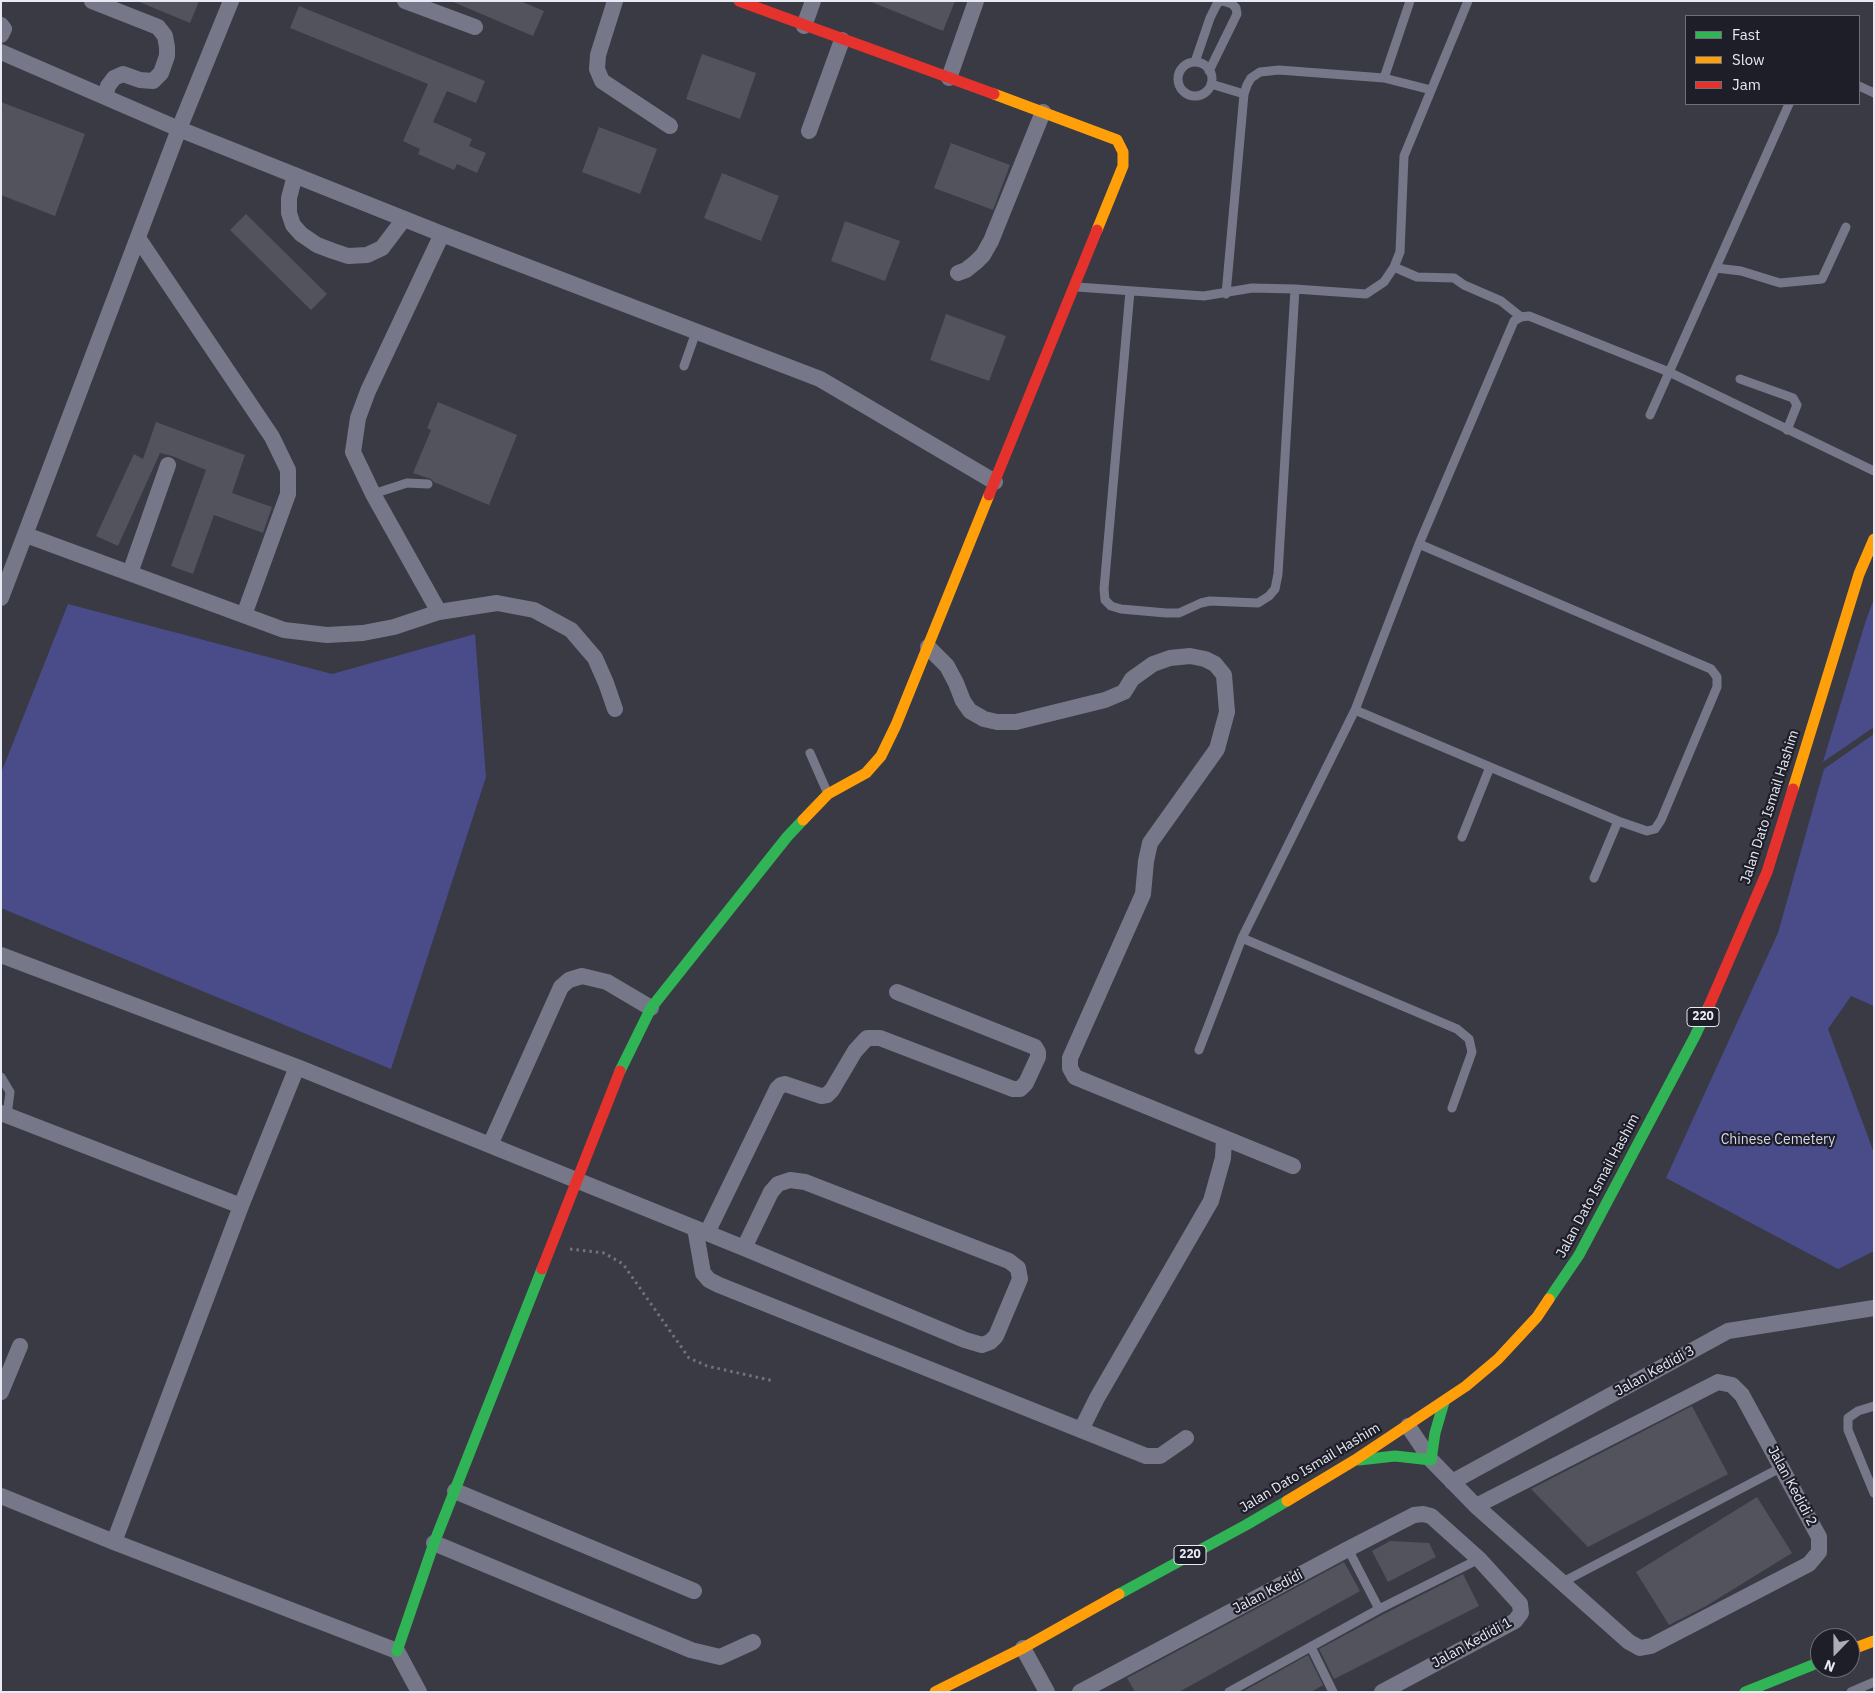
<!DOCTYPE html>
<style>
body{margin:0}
#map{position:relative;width:1875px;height:1693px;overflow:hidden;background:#393a44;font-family:"IBM Plex Sans",sans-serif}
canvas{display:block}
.frame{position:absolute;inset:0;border:2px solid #e7e9f5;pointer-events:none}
.legend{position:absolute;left:1685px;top:15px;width:175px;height:90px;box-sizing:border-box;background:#1d1e27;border:1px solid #6e6f79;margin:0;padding:6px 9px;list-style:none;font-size:15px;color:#e7e9f5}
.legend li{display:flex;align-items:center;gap:10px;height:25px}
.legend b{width:25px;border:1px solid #6e6f79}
.north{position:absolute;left:1810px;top:1628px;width:50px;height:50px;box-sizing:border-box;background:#1d1e27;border:1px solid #6e6f79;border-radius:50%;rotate:202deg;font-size:14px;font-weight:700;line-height:20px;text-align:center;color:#e7e9f5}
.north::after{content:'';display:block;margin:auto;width:18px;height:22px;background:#aaacb7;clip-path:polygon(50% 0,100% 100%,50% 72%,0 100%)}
</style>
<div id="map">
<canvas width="1875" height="1693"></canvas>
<div class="frame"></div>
<ul class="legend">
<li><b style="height:6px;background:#30b455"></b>Fast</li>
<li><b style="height:6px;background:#ff9f0a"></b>Slow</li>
<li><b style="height:6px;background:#e5322d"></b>Jam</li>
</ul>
<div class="north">N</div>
</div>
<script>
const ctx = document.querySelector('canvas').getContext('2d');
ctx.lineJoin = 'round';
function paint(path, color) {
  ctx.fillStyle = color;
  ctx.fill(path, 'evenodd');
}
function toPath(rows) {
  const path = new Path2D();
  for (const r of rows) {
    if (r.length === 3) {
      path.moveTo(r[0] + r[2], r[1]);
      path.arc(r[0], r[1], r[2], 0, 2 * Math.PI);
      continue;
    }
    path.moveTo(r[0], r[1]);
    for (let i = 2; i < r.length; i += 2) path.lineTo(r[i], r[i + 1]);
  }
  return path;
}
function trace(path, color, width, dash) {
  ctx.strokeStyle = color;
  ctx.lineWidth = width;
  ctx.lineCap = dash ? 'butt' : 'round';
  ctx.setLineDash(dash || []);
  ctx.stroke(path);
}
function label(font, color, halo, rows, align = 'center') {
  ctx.font = font + ' "IBM Plex Sans",sans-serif';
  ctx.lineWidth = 4.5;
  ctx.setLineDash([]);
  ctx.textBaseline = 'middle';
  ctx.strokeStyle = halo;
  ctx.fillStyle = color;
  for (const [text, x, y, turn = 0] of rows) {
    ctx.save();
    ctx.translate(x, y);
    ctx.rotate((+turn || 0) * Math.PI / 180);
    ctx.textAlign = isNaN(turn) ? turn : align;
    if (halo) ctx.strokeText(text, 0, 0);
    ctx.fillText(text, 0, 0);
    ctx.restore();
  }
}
const green = toPath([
 [1874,599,1874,727,1823,762,1866,620],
 [68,604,332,674,475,634,486,777,391,1069,1,908,1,773],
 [1874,734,1874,1006,1851,996,1828,1029,1874,1153,1874,1251,1838,1269,1666,1178,1778,933,1824,769]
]);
const building = toPath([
 [137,1,199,1,190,23],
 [451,1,520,1,544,11,533,36],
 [869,1,955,1,943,31],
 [299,6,485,81,476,103,447,91,433,122,472,139,469,146,486,153,477,173,457,164,454,170,418,154,420,149,403,141,428,84,290,28],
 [702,54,756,73,740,119,686,99],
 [1,102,85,134,55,216,1,195],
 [599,127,657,149,640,194,582,172],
 [951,143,1010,165,993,210,934,188],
 [722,173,779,196,761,241,704,218],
 [246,214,327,294,311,310,230,230],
 [845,221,900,241,885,281,831,261],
 [946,314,1006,336,989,381,930,360],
 [438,402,517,435,489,505,434,482,431,479,413,473,431,430,427,428],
 [156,422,245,455,232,493,272,507,263,533,214,515,193,574,171,566,206,470,172,456,160,453,118,546,96,536,134,454,143,459],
 [1692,1406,1728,1474,1588,1547,1531,1489],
 [1757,1497,1792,1553,1706,1606,1669,1625,1636,1572],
 [1390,1541,1429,1543,1436,1557,1388,1582,1372,1551],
 [1344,1562,1360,1591,1179,1692,1135,1692,1127,1678],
 [1463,1574,1479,1606,1334,1679,1319,1649,1382,1615],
 [1308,1655,1323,1685,1311,1692,1242,1692]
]);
const path = toPath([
 [570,1249,604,1253,623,1264,689,1358,707,1366,774,1381]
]);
const lane = toPath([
 [1195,62,1210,18,1217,4,1221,1],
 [1195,79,17],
 [1209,71,1237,14,1236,8,1232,4,1223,1],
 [1384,78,1410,1],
 [1211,84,1244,94],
 [1859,86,1874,93],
 [1394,267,1417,277,1454,278,1464,285,1501,301,1521,317],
 [1716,268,1741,271,1780,283,1822,279,1846,227],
 [1077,287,1204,296,1252,288,1295,289,1366,294,1384,282,1394,267,1400,252,1404,156,1468,1],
 [1130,291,1104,589,1105,600,1111,606,1121,609,1166,613,1179,613,1201,603,1210,601,1258,603,1269,596,1275,589,1278,574,1295,289],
 [1226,294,1244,94,1247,85,1251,78,1260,72,1279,70,1384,78,1431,90],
 [684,366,696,332],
 [1740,379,1793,398,1797,405,1787,430],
 [1650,415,1789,104],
 [373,494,407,483,428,484],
 [1355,710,1618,821,1647,831,1655,829,1661,820,1717,687,1717,677,1711,669,1419,544],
 [810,753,828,794],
 [1462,837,1490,767],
 [1594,878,1618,821],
 [1242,938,1457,1029,1469,1039,1472,1052,1452,1108],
 [1199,1050,1242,938,1355,710,1419,544,1514,321,1521,317,1529,316,1669,372,1874,471],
 [1,1077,10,1092,7,1115],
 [1874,1406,1858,1411,1848,1418,1848,1430,1874,1493],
 [1348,1549,1379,1609],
 [1561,1583,1782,1467],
 [1311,1647,1333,1692],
 [1229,1692,1379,1609,1479,1559],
 [1851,1692,1874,1682]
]);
const street = toPath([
 [92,1,158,27,165,36,167,47,167,56,161,73,153,81,140,80,123,74,114,78,108,86,105,97],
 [405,1,475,27],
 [615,1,598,55,597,69,602,81,670,126],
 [1,25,4,29,1,35],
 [804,26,813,1],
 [1,52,179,129,442,234,820,379,995,482],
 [949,78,976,1],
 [809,131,842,40],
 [295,175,289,198,289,213,293,225,301,234,317,245,333,251,348,256,367,255,382,248,404,219],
 [138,238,272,437,288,470,288,494,244,615],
 [958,273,966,270,976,262,983,255,991,241,1043,112],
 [26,535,284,630,327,635,363,633,394,627,439,612,497,603,534,610,571,630,595,658,606,683,615,709],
 [130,573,168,465],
 [1,598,179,129,231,1],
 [439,612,373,494,353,452,358,418,368,391,442,234],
 [928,647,947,666,956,683,963,701,970,711,984,719,997,722,1016,722,1105,700,1124,692,1132,679,1153,664,1170,658,1190,656,1205,659,1215,664,1224,675,1227,712,1217,749,1150,843,1146,861,1143,894,1070,1058,1070,1068,1075,1077,1293,1166],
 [1,955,297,1067,707,1233,744,1248,965,1340,982,1345,990,1342,996,1336,1020,1279,1018,1268,1009,1261,805,1182,790,1180,778,1184,771,1192,744,1248],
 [1,1113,241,1206],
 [490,1145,561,987,569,980,582,976,607,982,651,1008],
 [695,1228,703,1273,709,1280,719,1285,1146,1456,1160,1456,1186,1438],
 [707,1233,777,1089,781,1085,785,1084,821,1096,827,1095,832,1090,855,1051,867,1038,880,1038,1013,1089,1020,1089,1026,1083,1038,1057,1038,1052,1035,1047,897,992],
 [1,1392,20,1346],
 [1408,1426,1431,1460,1476,1506,1629,1642,1640,1648,1651,1646,1809,1564,1819,1552,1819,1537,1742,1395,1732,1385,1718,1382,1476,1506],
 [1081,1430,1097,1398,1211,1201,1223,1158,1224,1138],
 [1452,1482,1728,1331,1874,1308],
 [455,1491,694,1591],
 [1,1496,114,1542,397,1651,419,1692],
 [114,1542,241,1206,297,1067],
 [434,1543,691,1650,720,1657,753,1642],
 [1023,1648,1047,1692],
 [1080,1692,1348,1549,1414,1515,1423,1514,1431,1516,1479,1559,1520,1604,1521,1613,1515,1621,1382,1692]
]);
const fast = toPath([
 [620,1071,651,1008,787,837,803,820],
 [1549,1299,1579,1255,1695,1036,1709,1006],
 [1359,1460,1395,1456,1431,1460,1435,1433,1444,1402],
 [1119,1594,1246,1525,1287,1501],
 [397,1651,434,1543,542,1269],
 [1745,1692,1820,1662]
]);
const slow = toPath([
 [994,94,1117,140,1123,152,1123,166,1097,230],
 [1793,789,1859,574,1874,539],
 [803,820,828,794,866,773,881,756,896,725,989,495],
 [1287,1501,1355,1460,1466,1386,1498,1359,1537,1317,1549,1299],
 [1850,1650,1874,1641],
 [935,1692,1023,1648,1119,1594]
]);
const jam = toPath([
 [739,1,994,94],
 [989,495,1097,230],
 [1709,1006,1767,872,1793,789],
 [542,1269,620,1071]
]);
const shields = [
 [1703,1017,32],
 [1190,1555,32]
];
const shieldNames = [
 ["220",1703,1017],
 ["220",1190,1555]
];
const streetNames = [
 ["Jalan Dato Ismail Hashim",1770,807,-72],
 ["Jalan Dato Ismail Hashim",1598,1186,-62],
 ["Jalan Kedidi 3",1655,1371,-29],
 ["Jalan Dato Ismail Hashim",1310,1468,-31],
 ["Jalan Kedidi 2",1792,1486,62],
 ["Jalan Kedidi",1268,1592,-28],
 ["Jalan Kedidi 1",1472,1643,-29]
];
const parkNames = [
 ["Chinese Cemetery",1778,1140]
];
paint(green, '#494c89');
paint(building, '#52535c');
trace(path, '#71727f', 3, [2.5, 4]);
trace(lane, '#767889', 9);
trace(street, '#767889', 16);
trace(fast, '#30b455', 11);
trace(slow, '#ff9f0a', 11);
trace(jam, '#e5322d', 11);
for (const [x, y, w] of shields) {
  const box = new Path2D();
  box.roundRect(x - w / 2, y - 9.5, w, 19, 4);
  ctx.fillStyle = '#1d1e27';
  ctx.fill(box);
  trace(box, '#e7e9f5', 1);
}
label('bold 12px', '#e7e9f5', null, shieldNames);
label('14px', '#e7e9f5', '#1d1e27', streetNames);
label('14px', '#d4d8ee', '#1d1e27', parkNames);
</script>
